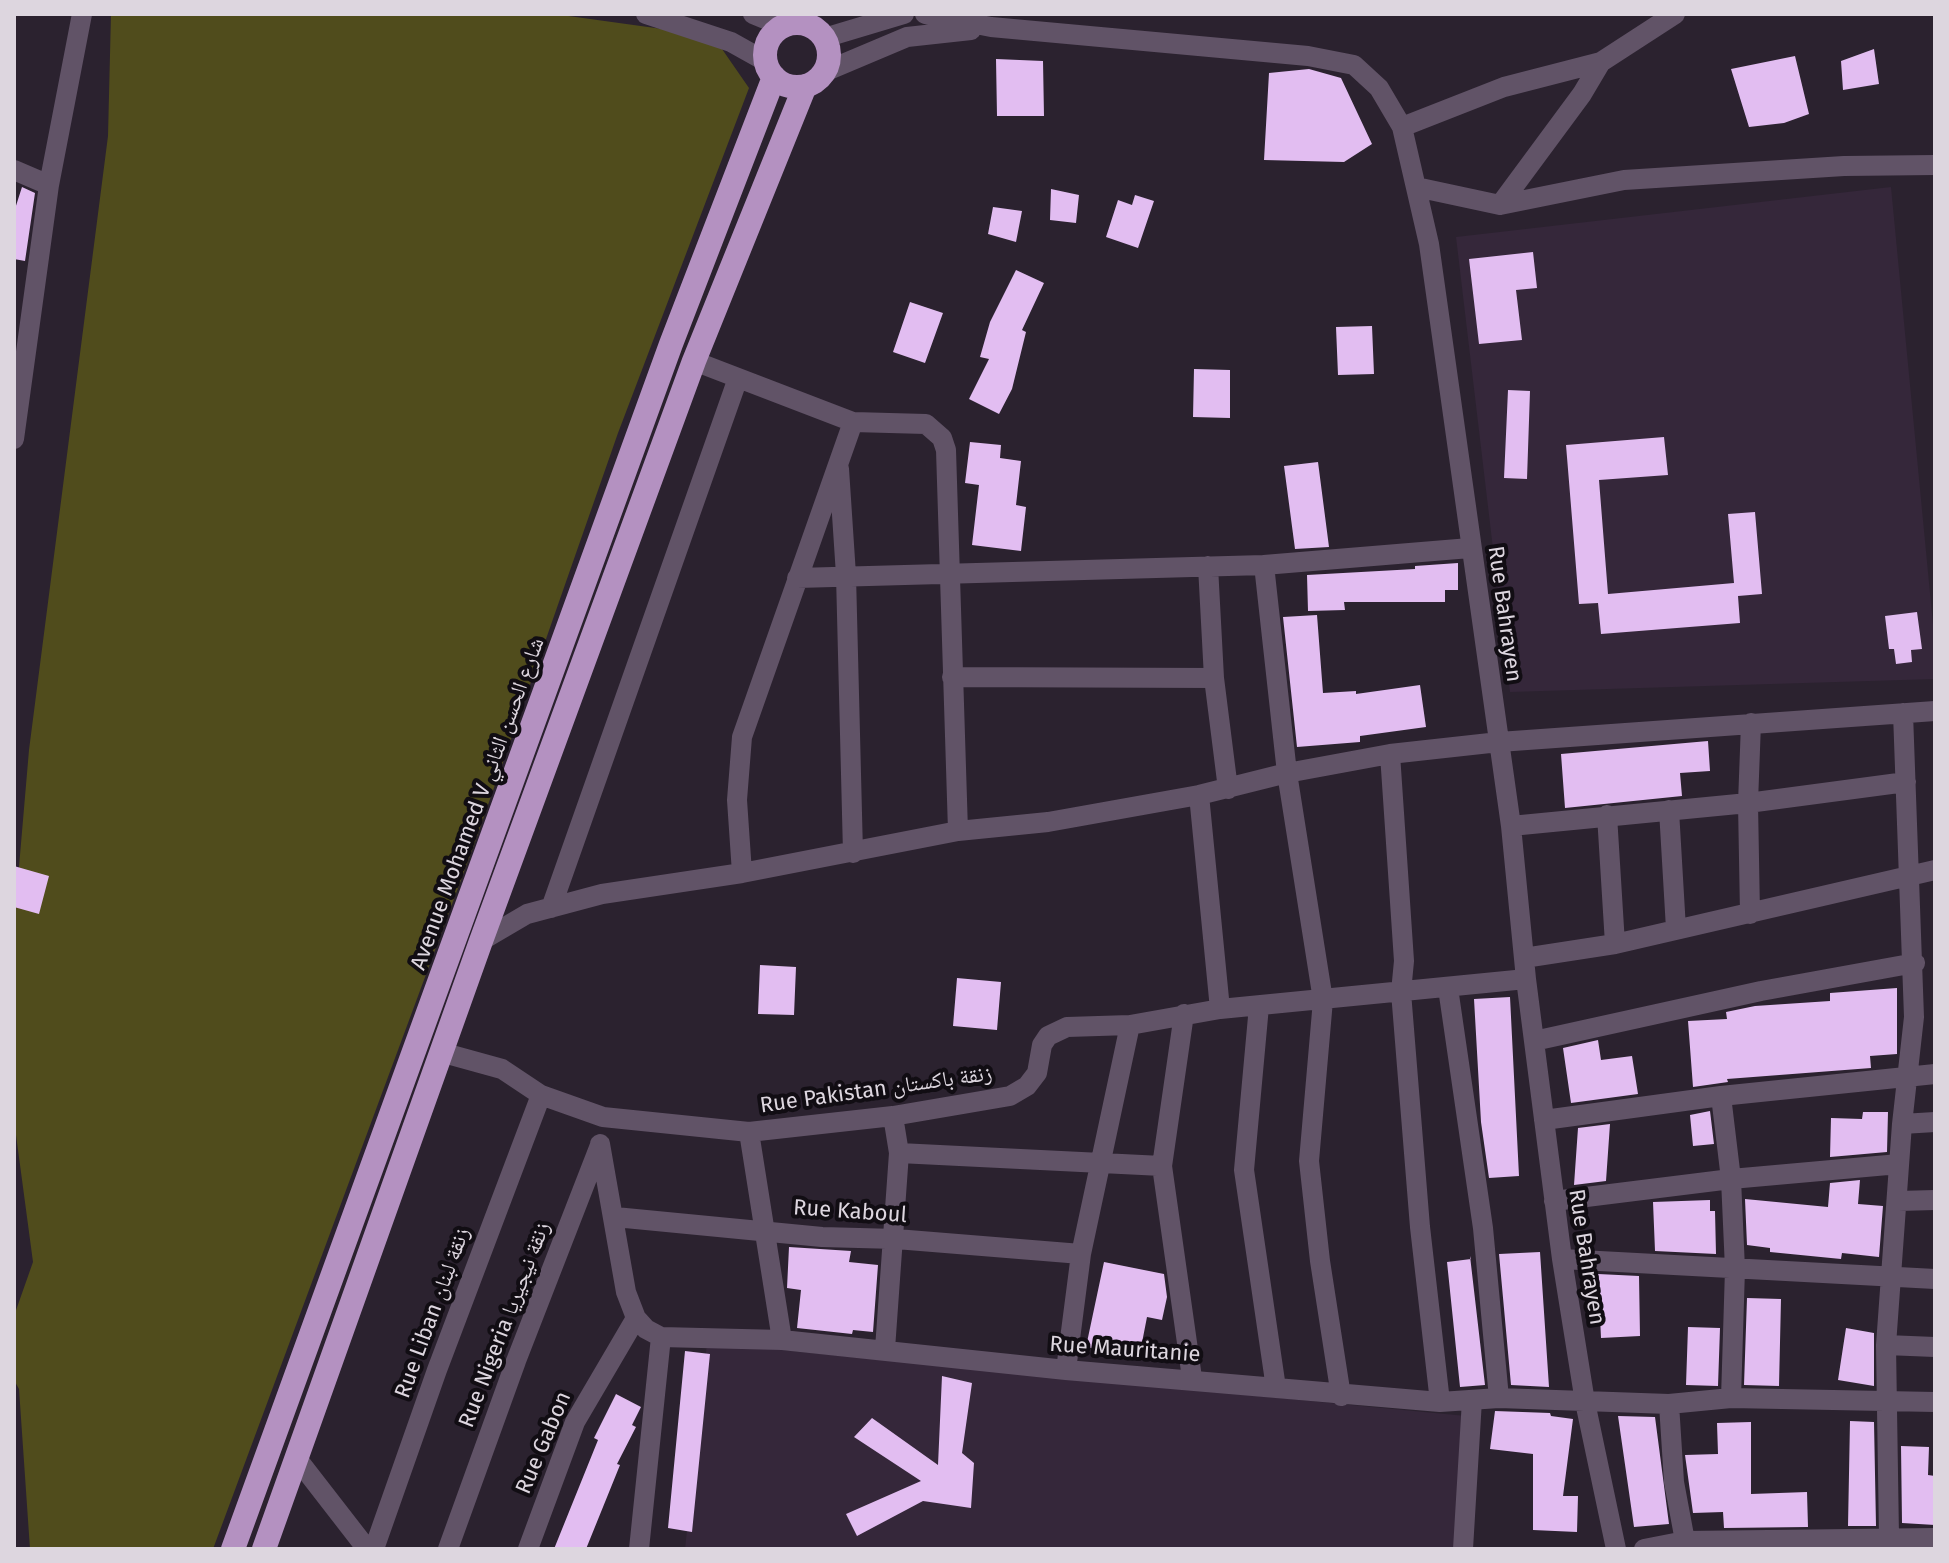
<!DOCTYPE html>
<meta charset="utf-8">
<style>
body{margin:0}
#map{position:relative;width:1949px;height:1563px;overflow:hidden;background:#2b222f;font-family:"Fira Sans",sans-serif}
canvas{display:block}
.frame{position:absolute;inset:0;border:16px solid #ddd6df;pointer-events:none}
</style>
<div id="map">
<canvas width="1949" height="1563"></canvas>
<div class="frame"></div>
</div>
<script>
const ctx = document.querySelector('canvas').getContext('2d');
ctx.lineJoin = 'round';
function paint(path, color) {
  ctx.fillStyle = color;
  ctx.fill(path, 'evenodd');
}
function toPath(rows) {
  const path = new Path2D();
  for (const r of rows) {
    if (r.length === 3) {
      path.moveTo(r[0] + r[2], r[1]);
      path.arc(r[0], r[1], r[2], 0, 2 * Math.PI);
      continue;
    }
    path.moveTo(r[0], r[1]);
    for (let i = 2; i < r.length; i += 2) path.lineTo(r[i], r[i + 1]);
  }
  return path;
}
function trace(path, color, width, dash) {
  ctx.strokeStyle = color;
  ctx.lineWidth = width;
  ctx.lineCap = dash ? 'butt' : 'round';
  ctx.setLineDash(dash || []);
  ctx.stroke(path);
}
function label(font, color, halo, rows, align = 'center') {
  ctx.font = font + ' "Fira Sans","Noto Naskh Arabic",sans-serif';
  ctx.lineWidth = 8;
  ctx.setLineDash([]);
  ctx.textBaseline = 'middle';
  ctx.strokeStyle = halo;
  ctx.fillStyle = color;
  for (const [text, x, y, turn = 0] of rows) {
    ctx.save();
    ctx.translate(x, y);
    ctx.rotate((+turn || 0) * Math.PI / 180);
    ctx.textAlign = isNaN(turn) ? turn : align;
    if (halo) ctx.strokeText(text, 0, 0);
    ctx.fillText(text, 0, 0);
    ctx.restore();
  }
}
const built = toPath([
 [1891,187,1935,645,1935,679,1510,692,1456,237],
 [707,1343,1466,1416,1455,1549,685,1549]
]);
const green = toPath([
 [111,14,554,14,713,36,749,88,618,433,474,845,213,1549,30,1549,19,1389,14,1380,14,1316,33,1262,14,1120,14,925,29,750,108,136]
]);
const building = toPath([
 [1874,49,1879,84,1843,90,1841,61],
 [1795,56,1809,114,1784,123,1749,127,1731,69],
 [996,59,1043,61,1044,116,997,116],
 [1309,69,1341,78,1372,144,1344,162,1264,160,1269,73],
 [22,187,35,193,25,261,14,259,14,212],
 [1051,189,1079,195,1076,223,1050,220],
 [1135,195,1154,201,1138,248,1106,237,1118,200,1132,205],
 [993,207,1022,211,1016,242,988,234],
 [1533,252,1537,288,1516,290,1522,340,1479,344,1469,259],
 [1016,270,1044,283,1022,330,1026,332,1012,389,999,414,969,399,989,359,980,357,990,322],
 [910,302,943,313,925,363,893,352],
 [1372,326,1374,374,1338,375,1336,327],
 [1194,369,1230,370,1230,418,1193,417],
 [1508,390,1530,391,1527,479,1504,478],
 [1664,437,1668,475,1599,480,1608,594,1734,583,1728,514,1755,512,1762,594,1738,596,1740,623,1601,634,1598,603,1579,604,1566,445],
 [970,442,1001,445,1000,458,1021,461,1016,505,1026,507,1021,551,972,545,979,485,965,483],
 [1318,462,1329,547,1295,549,1284,466],
 [1458,563,1458,590,1445,590,1445,602,1344,602,1345,610,1308,611,1307,575,1415,569,1415,566],
 [1917,612,1922,649,1911,650,1912,662,1896,664,1894,649,1889,649,1885,616],
 [1317,615,1323,693,1356,691,1356,694,1420,685,1426,727,1360,736,1360,742,1297,747,1283,617],
 [1708,741,1710,771,1680,773,1682,796,1565,808,1561,754],
 [14,866,49,876,39,914,14,907],
 [760,965,796,967,794,1015,758,1014],
 [957,978,1001,982,997,1030,953,1026],
 [1897,988,1897,1054,1870,1056,1871,1068,1727,1079,1728,1082,1693,1087,1688,1021,1727,1019,1726,1012,1755,1006,1830,1001,1830,993],
 [1510,997,1519,1176,1489,1178,1481,1122,1474,999],
 [1598,1040,1601,1060,1632,1056,1638,1094,1571,1103,1563,1048],
 [1710,1111,1714,1144,1693,1146,1690,1115],
 [1863,1112,1888,1112,1887,1152,1830,1157,1831,1118,1862,1119],
 [1610,1124,1606,1181,1574,1185,1578,1128],
 [1860,1180,1858,1204,1883,1206,1879,1257,1842,1253,1841,1259,1770,1252,1770,1248,1747,1245,1745,1199,1828,1207,1830,1183],
 [1710,1200,1710,1211,1715,1211,1716,1254,1655,1251,1653,1202],
 [789,1247,851,1251,849,1262,878,1265,873,1332,853,1330,852,1334,797,1328,801,1290,787,1288],
 [1540,1252,1549,1387,1511,1385,1499,1254],
 [1470,1256,1485,1385,1460,1387,1447,1262,1471,1259],
 [1104,1262,1164,1274,1167,1297,1162,1320,1147,1317,1139,1358,1086,1347],
 [1598,1274,1639,1276,1640,1336,1601,1338],
 [1747,1298,1781,1299,1779,1386,1744,1385],
 [1688,1327,1720,1328,1718,1386,1686,1385],
 [1846,1328,1874,1333,1874,1386,1838,1380],
 [685,1351,710,1354,692,1532,668,1528],
 [942,1376,972,1383,962,1453,974,1463,971,1508,923,1501,857,1536,846,1514,921,1481,854,1437,872,1418,938,1465],
 [616,1394,641,1407,632,1425,636,1427,617,1464,620,1465,586,1549,554,1549,598,1440,594,1438],
 [1495,1411,1550,1413,1551,1416,1573,1419,1563,1496,1578,1496,1577,1532,1533,1530,1533,1454,1490,1449],
 [1618,1416,1655,1417,1669,1524,1634,1527],
 [1850,1421,1874,1422,1876,1526,1848,1526],
 [1751,1422,1751,1494,1807,1492,1808,1527,1724,1528,1723,1512,1693,1513,1685,1455,1718,1454,1717,1423],
 [1901,1446,1929,1447,1928,1475,1935,1476,1935,1525,1902,1523]
]);
const minor = toPath([
 [646,14,731,42,765,61],
 [753,14,782,26],
 [925,14,991,27,1308,56,1354,65,1379,88,1402,127,1429,244,1511,826,1526,979,1562,1259,1585,1402,1616,1549],
 [824,38,904,14],
 [824,72,907,37,971,30],
 [1402,127,1504,87,1601,62],
 [14,170,49,185,14,439],
 [49,185,82,14],
 [1416,187,1500,205,1624,180,1844,166,1935,165],
 [1500,205,1582,94,1601,62,1675,14],
 [694,361,853,422,926,424,942,438,946,450,958,831],
 [839,469,846,575,853,853],
 [1264,565,1287,773,1323,1000,1309,1161,1320,1261,1341,1396],
 [1208,566,1214,678,1228,789],
 [797,578,1264,565,1470,548],
 [952,677,1214,678],
 [1390,754,1404,961,1401,992,1420,1227,1440,1402],
 [1199,795,1220,1009],
 [1669,810,1676,929],
 [1607,815,1615,944],
 [1511,826,1748,803,1906,782],
 [742,873,737,800,742,737,853,422],
 [551,908,738,378],
 [1750,914,1748,803,1751,723],
 [481,941,527,914,602,894,742,873,958,831,1048,822,1199,795,1287,773,1390,754,1499,742,1935,711],
 [1524,958,1615,944,1935,870],
 [1448,988,1483,1228,1499,1398],
 [1259,1006,1244,1170,1276,1388],
 [1184,1014,1162,1166,1192,1378],
 [1534,1041,1761,991,1915,963],
 [444,1053,502,1069,541,1095,603,1117,749,1132,893,1116,1010,1096,1027,1086,1037,1073,1042,1045,1048,1036,1067,1027,1130,1025,1220,1009,1526,979],
 [1721,1096,1731,1179,1735,1269,1731,1398],
 [1544,1120,1721,1096,1935,1074],
 [1902,1124,1935,1122],
 [749,1132,782,1340],
 [600,1144,626,1292,636,1318,646,1329,661,1337,782,1340,1066,1370,1440,1402,1499,1398,1669,1404,1731,1398,1935,1402],
 [899,1153,1162,1166],
 [1554,1201,1731,1179,1899,1164],
 [1898,1201,1935,1200],
 [615,1217,822,1237,896,1239,1081,1254],
 [1562,1259,1935,1279],
 [1886,1345,1935,1347],
 [885,1349,899,1153,893,1116],
 [1066,1370,1081,1254,1130,1025],
 [1669,1404,1674,1482,1685,1541],
 [298,1460,367,1549],
 [1889,1537,1886,1345,1902,1124,1914,1017,1903,713],
 [374,1549,437,1370,541,1095],
 [448,1549,516,1361,600,1145],
 [528,1549,575,1422,636,1318],
 [639,1549,661,1337],
 [1463,1549,1472,1400],
 [1644,1549,1685,1541,1935,1538]
]);
const highway = toPath([
 [797,55,32],
 [233,1549,671,344,774,77],
 [264,1549,481,941,694,361,805,86]
]);
const streetNames = [
 ["Rue Bahrayen",1504,614,82],
 ["Avenue Mohamed V شارع الحسن الثاني",478,804,-70],
 ["Rue Pakistan زنقة باكستان",876,1090,-8],
 ["Rue Kaboul",850,1212,4],
 ["Rue Bahrayen",1586,1257,81],
 ["Rue Liban زنقة لبنان",433,1313,-70],
 ["Rue Nigeria زنقة نيجيريا",505,1325,-69],
 ["Rue Mauritanie",1125,1350,4],
 ["Rue Gabon",544,1443,-67]
];
paint(built, '#35273a');
paint(green, '#504c1c');
paint(building, '#e2bdf1');
trace(minor, '#615367', 20);
trace(highway, '#b491c1', 24);
label('22px', '#ddd6df', '#110d13', streetNames);
</script>
